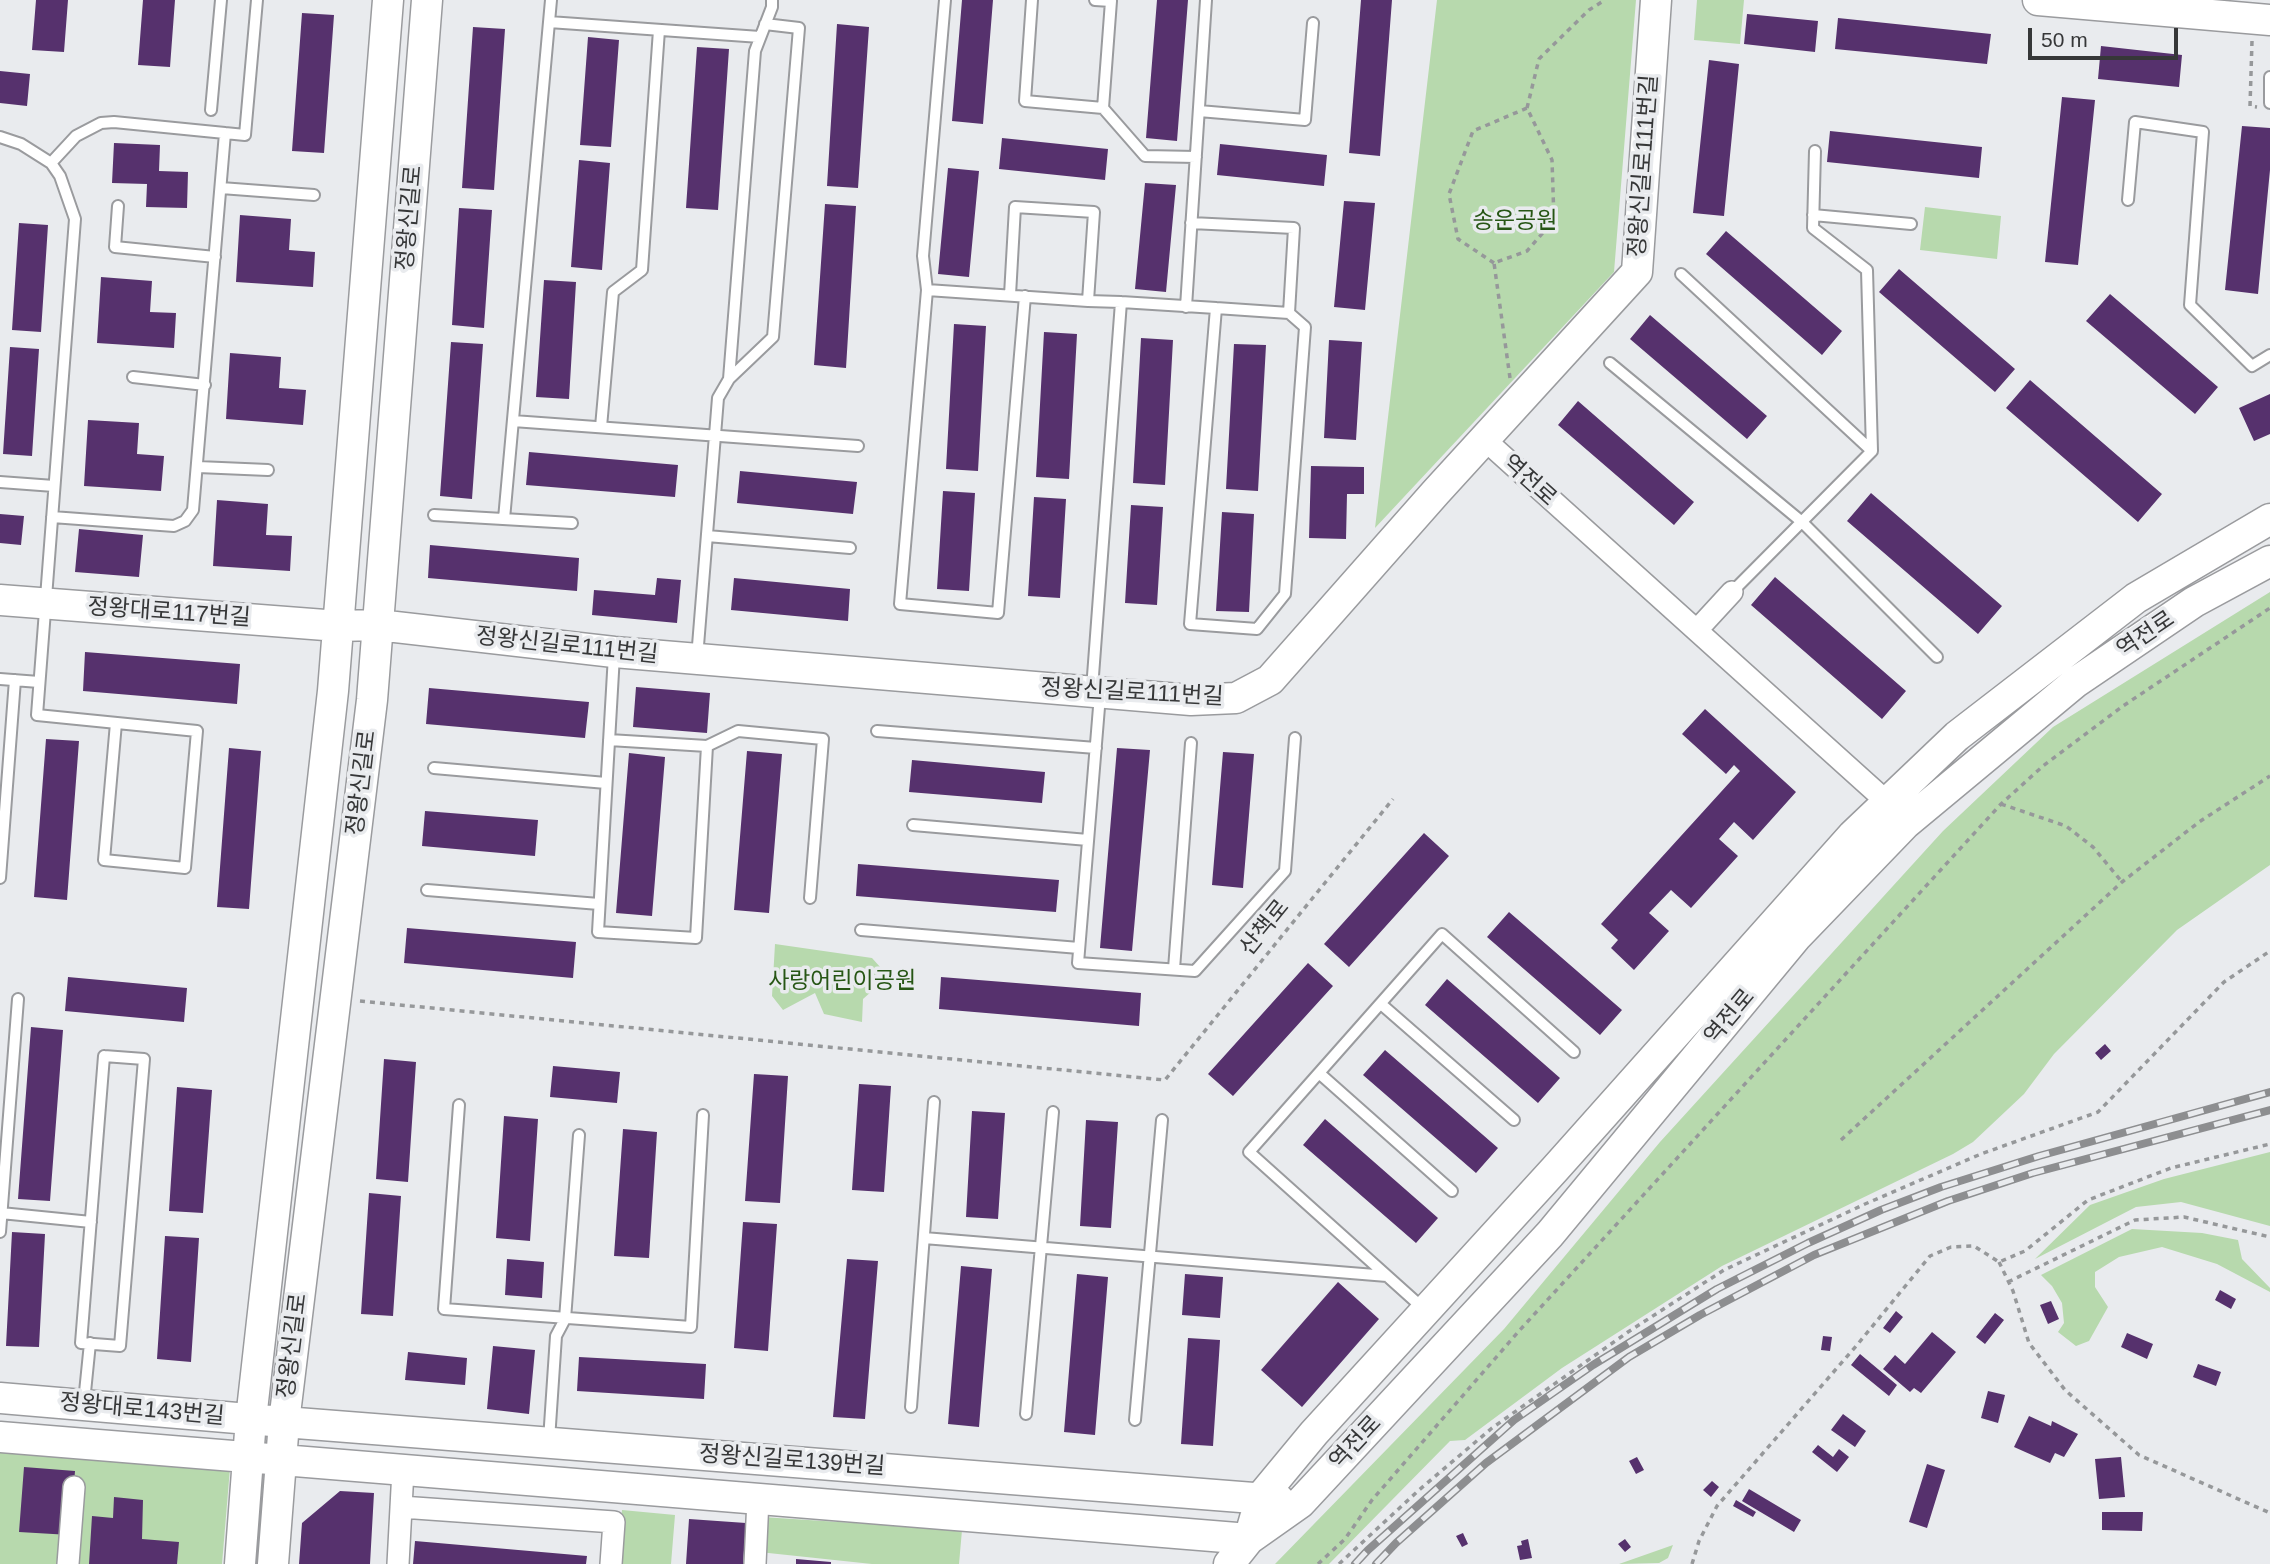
<!DOCTYPE html>
<meta charset="utf-8">
<style>
body{margin:0}
#map{position:relative;width:2270px;height:1564px;overflow:hidden;background:#e9ebee;font-family:Arial,sans-serif}
canvas{display:block}
.scale{position:absolute;left:2028px;top:28px;width:150px;height:32px;box-sizing:border-box;border:4px solid #363738;border-top:0;padding-left:9px;font-size:21px;line-height:24px;white-space:nowrap;color:#363738;-webkit-text-stroke:5px #e9ebee;paint-order:stroke}
</style>
<div id="map">
<canvas width="2270" height="1564"></canvas>
<div class="scale">50 m</div>
</div>
<script>
const ctx = document.querySelector('canvas').getContext('2d');
ctx.lineJoin = 'round';
function paint(path, color) {
  ctx.fillStyle = color;
  ctx.fill(path, 'evenodd');
}
function toPath(rows) {
  const path = new Path2D();
  for (const r of rows) {
    path.moveTo(r[0], r[1]);
    for (let i = 2; i < r.length; i += 2) path.lineTo(r[i], r[i + 1]);
  }
  return path;
}
function trace(path, color, width, dash) {
  ctx.strokeStyle = color;
  ctx.lineWidth = width;
  ctx.lineCap = dash ? 'butt' : 'round';
  ctx.setLineDash(dash || []);
  ctx.stroke(path);
}
function label(font, color, halo, rows, align = 'center') {
  ctx.font = font + ' Arial,"Noto Sans KR",sans-serif';
  ctx.lineWidth = 7;
  ctx.setLineDash([]);
  ctx.textBaseline = 'middle';
  ctx.strokeStyle = halo;
  ctx.fillStyle = color;
  for (const [text, x, y, turn = 0] of rows) {
    ctx.save();
    ctx.translate(x, y);
    ctx.rotate((+turn || 0) * Math.PI / 180);
    ctx.textAlign = isNaN(turn) ? turn : align;
    if (halo) ctx.strokeText(text, 0, 0);
    ctx.fillText(text, 0, 0);
    ctx.restore();
  }
}
const green = toPath([
 [1437,0,1636,0,1614,272,1375,528],
 [1697,0,1744,0,1740,44,1694,40],
 [1925,207,2001,216,1997,259,1920,250],
 [2270,592,2270,865,2177,930,2054,1054,2024,1094,1973,1142,1953,1154,1722,1266,1562,1368,1465,1440,1450,1441,1329,1564,1275,1564,1504,1329,1660,1142,1943,831,2053,727],
 [775,944,872,958,881,968,881,983,863,999,862,1022,824,1014,815,993,783,1010,772,996],
 [2270,1152,2270,1226,2181,1202,2136,1207,2035,1259,2090,1205,2164,1179],
 [2132,1229,2202,1233,2238,1240,2242,1259,2270,1288,2270,1292,2217,1264,2162,1247,2119,1257,2095,1272,2095,1287,2108,1307,2089,1341,2076,1346,2058,1332,2064,1323,2062,1303,2052,1286,2041,1275],
 [0,1451,230,1468,222,1564,0,1564],
 [622,1510,675,1515,671,1564,618,1564],
 [762,1517,962,1530,959,1564,872,1564,759,1552],
 [1673,1545,1668,1558,1659,1563,1619,1564]
]);
const building = toPath([
 [36,0,68,0,64,52,32,50],
 [143,0,175,0,170,67,138,65],
 [962,0,993,0,983,124,952,121],
 [1157,0,1188,0,1177,141,1146,138],
 [1361,0,1392,0,1380,156,1349,153],
 [302,13,334,15,324,153,292,151],
 [1747,14,1818,21,1815,52,1744,44],
 [1838,18,1991,34,1987,64,1835,49],
 [837,24,869,27,858,188,827,186],
 [473,27,505,29,494,190,462,188],
 [588,37,619,40,611,147,580,145],
 [2101,46,2182,55,2179,87,2098,79],
 [697,47,729,49,718,210,686,208],
 [1709,60,1739,64,1724,216,1693,213],
 [0,71,30,74,27,106,0,103],
 [2062,97,2095,100,2078,265,2045,262],
 [2242,126,2270,128,2270,170,2258,294,2225,290],
 [1830,131,1982,147,1979,178,1827,162],
 [1002,138,1108,149,1105,180,999,169],
 [114,143,160,145,159,171,188,172,187,208,146,207,147,184,112,183],
 [1220,144,1327,155,1324,186,1217,175],
 [579,160,610,163,602,270,571,267],
 [948,168,979,171,969,277,938,274],
 [1145,183,1176,185,1166,292,1135,289],
 [1344,201,1375,203,1365,310,1334,307],
 [825,204,856,206,846,368,814,365],
 [459,208,492,210,484,328,452,325],
 [240,215,291,219,289,250,315,252,313,287,236,282],
 [19,223,48,225,41,332,12,330],
 [1726,231,1842,331,1822,355,1706,254],
 [1899,269,2015,369,1995,392,1879,292],
 [101,277,152,281,150,312,176,313,174,348,97,343],
 [544,280,576,282,569,399,536,397],
 [2110,294,2218,387,2195,414,2086,321],
 [1650,315,1767,416,1747,439,1630,339],
 [954,324,986,326,978,471,946,469],
 [1044,332,1077,334,1069,479,1036,477],
 [1141,338,1173,340,1165,485,1133,483],
 [1329,340,1362,342,1356,440,1324,438],
 [451,342,483,344,472,499,440,496],
 [1234,344,1266,345,1258,491,1226,489],
 [10,347,39,349,32,456,3,454],
 [230,353,281,357,279,388,306,390,303,425,226,419],
 [2030,380,2162,494,2138,522,2006,408],
 [2270,394,2270,434,2254,441,2239,408],
 [1578,401,1694,502,1674,525,1558,425],
 [88,420,139,423,137,454,164,456,161,491,84,486],
 [529,452,678,465,675,497,526,485],
 [1311,466,1364,467,1364,494,1347,494,1346,539,1309,538],
 [740,471,857,482,853,514,737,503],
 [943,491,975,493,969,591,937,589],
 [1871,493,2002,606,1978,634,1847,521],
 [1034,497,1066,499,1060,598,1028,596],
 [217,500,268,504,266,535,292,536,290,571,213,566],
 [1131,505,1163,507,1157,605,1125,603],
 [1222,512,1254,514,1249,612,1216,611],
 [0,514,24,516,21,545,0,543],
 [79,529,143,535,139,577,75,572],
 [430,545,579,558,577,591,428,578],
 [1775,577,1906,691,1882,719,1751,605],
 [657,578,681,580,677,623,592,615,594,590,655,595],
 [734,578,850,589,848,621,731,610],
 [85,652,240,664,237,704,83,691],
 [636,687,710,693,707,733,633,727],
 [429,688,589,702,585,738,426,724],
 [1705,709,1796,792,1753,840,1734,822,1719,839,1738,856,1691,908,1671,890,1649,913,1669,931,1634,970,1611,948,1618,940,1601,924,1740,771,1734,765,1726,774,1682,734],
 [46,739,79,741,67,900,34,897],
 [229,748,261,751,249,909,217,907],
 [1117,748,1150,750,1132,951,1100,948],
 [747,751,782,754,769,913,734,910],
 [1223,752,1254,754,1243,888,1212,885],
 [629,753,665,757,652,916,616,913],
 [912,760,1045,772,1042,803,909,792],
 [425,811,538,820,535,856,422,846],
 [1424,833,1449,856,1349,967,1324,944],
 [858,864,1059,880,1056,912,856,896],
 [1509,912,1622,1010,1600,1035,1487,937],
 [407,928,576,942,573,978,404,963],
 [1308,963,1333,986,1233,1096,1208,1074],
 [68,977,187,988,184,1022,65,1011],
 [941,977,1141,993,1139,1026,939,1009],
 [1447,979,1560,1078,1538,1103,1425,1005],
 [31,1027,63,1030,50,1201,18,1199],
 [2105,1044,2111,1051,2101,1060,2095,1053],
 [1385,1050,1498,1148,1476,1173,1363,1075],
 [384,1059,416,1062,408,1182,376,1179],
 [553,1066,620,1072,617,1103,550,1097],
 [754,1074,788,1076,780,1203,745,1201],
 [859,1084,891,1086,884,1192,852,1190],
 [177,1087,212,1090,203,1213,169,1211],
 [972,1111,1005,1113,998,1219,966,1217],
 [504,1116,538,1119,530,1241,496,1238],
 [1325,1119,1438,1218,1416,1243,1303,1145],
 [1086,1120,1118,1122,1111,1228,1080,1226],
 [623,1129,657,1132,649,1258,614,1256],
 [369,1193,401,1196,393,1316,361,1314],
 [743,1222,777,1224,768,1351,734,1348],
 [12,1232,45,1234,39,1347,6,1346],
 [165,1236,199,1238,191,1362,157,1359],
 [507,1259,544,1262,542,1298,505,1295],
 [847,1259,878,1261,865,1419,833,1417],
 [961,1266,992,1269,979,1427,948,1424],
 [1077,1274,1108,1277,1095,1435,1064,1432],
 [1185,1274,1223,1277,1220,1318,1182,1315],
 [1338,1282,1379,1319,1302,1407,1261,1370],
 [2220,1290,2236,1299,2231,1309,2215,1300],
 [2051,1301,2059,1319,2048,1324,2040,1305],
 [1896,1311,1903,1317,1890,1333,1883,1328],
 [1995,1313,2004,1320,1985,1344,1976,1337],
 [1932,1332,1956,1352,1921,1393,1914,1388,1910,1392,1883,1369,1895,1355,1905,1364],
 [2127,1333,2153,1344,2147,1359,2121,1347],
 [1823,1336,1832,1337,1830,1351,1821,1350],
 [1188,1338,1220,1340,1213,1446,1181,1444],
 [493,1346,535,1350,529,1414,487,1409],
 [408,1352,467,1358,465,1385,405,1380],
 [1860,1354,1897,1385,1889,1396,1851,1365],
 [579,1357,706,1364,704,1399,577,1391],
 [2198,1364,2221,1372,2216,1386,2193,1377],
 [1988,1391,2005,1395,1998,1423,1981,1418],
 [1843,1414,1866,1431,1855,1447,1831,1430],
 [2029,1416,2051,1426,2052,1421,2078,1434,2064,1457,2055,1453,2050,1463,2014,1447],
 [1818,1445,1833,1457,1839,1449,1849,1457,1837,1472,1812,1452],
 [1637,1457,1644,1470,1636,1474,1629,1461],
 [2121,1457,2125,1497,2099,1499,2095,1459],
 [1927,1464,1945,1470,1927,1528,1909,1522],
 [24,1467,75,1471,70,1535,19,1532],
 [1712,1481,1719,1487,1711,1497,1703,1490],
 [1749,1489,1801,1520,1794,1532,1742,1501],
 [340,1491,374,1493,370,1564,299,1564,302,1523],
 [114,1497,143,1500,142,1539,179,1542,177,1564,89,1564,92,1516,113,1518],
 [1736,1500,1756,1512,1753,1517,1733,1506],
 [2102,1512,2143,1512,2142,1531,2102,1530],
 [689,1519,746,1523,743,1564,686,1564],
 [1463,1533,1468,1544,1462,1547,1456,1536],
 [1528,1539,1532,1558,1520,1560,1517,1546,1522,1545,1521,1541],
 [1625,1539,1631,1547,1625,1552,1618,1544],
 [415,1541,587,1556,586,1564,413,1564],
 [796,1559,831,1562,831,1564,796,1564]
]);
const path = toPath([
 [2252,41,2250,106,2257,107],
 [1494,263,1458,239,1449,194,1473,131,1527,108],
 [1510,378,1494,263,1527,251,1554,220,1552,160,1527,108,1539,59,1589,10,1605,0],
 [2001,804,2066,826,2093,847,2122,882],
 [360,1001,1165,1080,1393,799],
 [1841,1140,2122,882,2199,822,2270,776],
 [1999,1262,2013,1291,2029,1343,2065,1390,2139,1455,2270,1513],
 [2008,1282,2135,1220,2184,1217,2270,1237],
 [1318,1564,1345,1539,1372,1500,1519,1331,2001,804,2043,766,2123,706,2270,608],
 [1339,1564,1419,1490,1492,1428,1628,1332,1724,1270,1865,1204,1981,1154,2098,1112,2224,982,2270,951],
 [1692,1564,1699,1541,1717,1506,1857,1345,1930,1256,1951,1247,1974,1246,1999,1262,2025,1251,2088,1200,2171,1168,2270,1144]
]);
const lane = toPath([
 [945,0,923,256,927,290,900,604,998,613,1025,296],
 [1032,0,1025,101,1103,108,1145,156,1196,157],
 [1095,0,1111,1,1103,108],
 [549,22,760,37],
 [2270,77,2270,103],
 [211,110,221,0],
 [1199,111,1305,120,1313,23],
 [0,137,21,144,51,163,60,176,75,219,37,715,197,731,185,868,104,860,116,723],
 [51,163,76,136,101,123,114,122,245,135,257,0],
 [221,188,314,195],
 [2128,200,2135,122,2203,132,2190,305,2252,366,2270,355],
 [118,206,115,247,215,257],
 [1813,215,1911,224],
 [1191,223,1294,228,1289,313],
 [1681,274,1872,451],
 [927,290,1088,301,1121,302,1216,308,1289,313,1305,327,1285,594,1257,629,1190,624,1216,308],
 [1010,295,1015,207,1094,212,1088,301],
 [1186,307,1206,0],
 [1610,363,1802,522,1937,657],
 [133,377,205,385],
 [729,379,773,337,799,28,765,24],
 [513,421,858,446],
 [601,427,613,292,642,270,659,30],
 [198,467,268,470],
 [0,482,54,486],
 [434,515,572,523],
 [52,517,174,526,185,521,193,510,225,133],
 [504,519,551,0],
 [707,536,850,548],
 [1732,592,1872,451,1867,270,1813,228,1815,151],
 [614,655,598,932,696,938,707,746,738,731,823,739,810,898],
 [697,658,718,398,729,379,755,51,772,7,772,0],
 [0,679,39,682],
 [1092,689,1121,302],
 [1100,695,1078,963,1195,971,1285,871,1295,738],
 [877,731,1096,748],
 [609,740,707,746],
 [434,768,606,783],
 [913,825,1088,840],
 [0,878,15,680],
 [427,890,599,904],
 [861,930,1079,948],
 [1174,969,1191,743],
 [1381,1004,1514,1120],
 [104,1056,144,1059,120,1346,81,1343,104,1056],
 [1319,1073,1452,1191],
 [459,1105,444,1309,691,1327,703,1115],
 [1,1213,91,1222],
 [0,1232,18,999],
 [924,1238,1387,1276],
 [1425,1310,1249,1152,1442,934,1574,1052],
 [84,1402,90,1343],
 [911,1407,934,1102],
 [1026,1414,1053,1112],
 [1135,1420,1162,1120],
 [549,1440,556,1336,565,1319,579,1135]
]);
const street = toPath([
 [1484,439,1887,802],
 [1697,630,1732,592],
 [401,1507,614,1522,611,1564],
 [68,1564,74,1487],
 [398,1564,403,1470],
 [755,1564,758,1499]
]);
const secondary = toPath([
 [2038,0,2270,20],
 [0,600,338,626,378,625,614,652,1191,700,1236,698,1270,680,1436,492,1637,272,1656,0],
 [0,1398,284,1422,1279,1500],
 [0,1437,1249,1539],
 [1249,1539,1261,1497,1314,1433,1555,1169,1853,835,1957,736,2136,598,2270,519],
 [240,1564,251,1419,333,691,388,0],
 [273,1564,284,1422,372,700,427,0],
 [1229,1564,1249,1539,1300,1503,1550,1234,1797,936,1905,824,2076,682,2194,602,2270,561]
]);
const rail = toPath([
 [1355,1564,1368,1550,1514,1420,1593,1365,1717,1289,1808,1243,1881,1210,1941,1187,2039,1156,2270,1092],
 [1376,1564,1396,1543,1486,1463,1629,1357,1700,1315,1814,1255,1948,1201,2033,1173,2270,1110]
]);
const streetNames = [
 ["정왕신길로111번길",1644,166,-86],
 ["정왕신길로",410,218,-85],
 ["역전로",1529,481,42],
 ["정왕대로117번길",169,613,4],
 ["역전로",2146,635,-34],
 ["정왕신길로111번길",567,646,6],
 ["정왕신길로111번길",1132,693,3],
 ["정왕신길로",362,783,-83],
 ["산책로",1265,928,-51],
 ["역전로",1730,1017,-50],
 ["정왕신길로",293,1346,-83],
 ["정왕대로143번길",142,1410,5],
 ["역전로",1356,1443,-47],
 ["정왕신길로139번길",792,1461,4]
];
const parkNames = [
 ["송운공원",1515,222],
 ["사랑어린이공원",842,982]
];
paint(green, '#b7d9ad');
paint(building, '#56316d');
trace(lane, '#9a9b9e', 14);
trace(street, '#9a9b9e', 24);
trace(secondary, '#9a9b9e', 33);
trace(path, '#96989a', 3.5, [5, 5]);
trace(lane, '#fff', 10);
trace(street, '#fff', 21);
trace(secondary, '#fff', 30);
trace(rail, '#8d8e90', 8);
trace(rail, '#e9ebee', 5, [16]);
label('23px', '#363738', '#e9ebee', streetNames);
label('23px', '#275615', '#e9ebee', parkNames);
</script>
